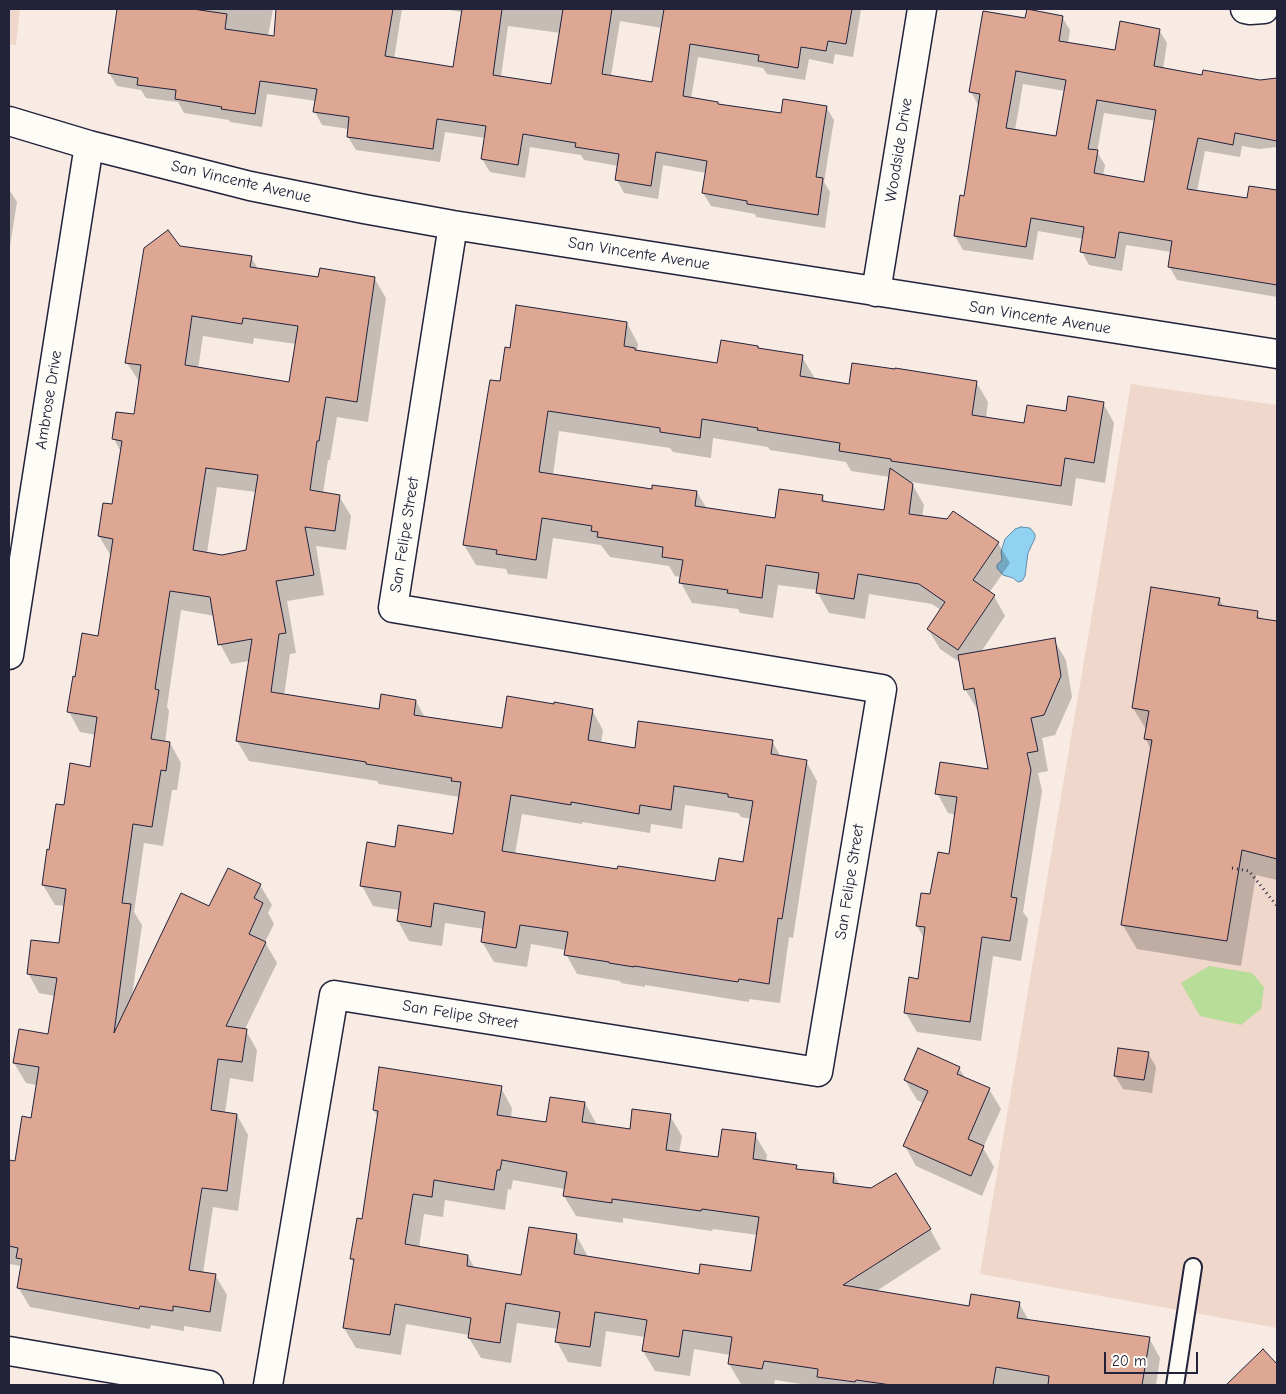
<!DOCTYPE html>
<style>
body{margin:0}
#map{position:relative;width:1286px;height:1394px;overflow:hidden;background:#f7ebe3;font-family:"Comic Neue",sans-serif}
canvas{display:block}
.frame{position:absolute;inset:0;border:10px solid #22223b;pointer-events:none}
.scale{position:absolute;left:1104px;top:1352px;width:94px;height:22px;box-sizing:border-box;border:2px solid #22223b;border-top:0;padding-left:6px;font-size:15px;line-height:18px;white-space:nowrap;color:#22223b;-webkit-text-stroke:4px #fdfcf7;paint-order:stroke}
</style>
<div id="map">
<canvas width="1286" height="1394"></canvas>
<div class="frame"></div>
<div class="scale">20 m</div>
</div>
<script>
const ctx = document.querySelector('canvas').getContext('2d');
ctx.lineJoin = 'round';
function paint(path, color) {
  ctx.fillStyle = color;
  ctx.fill(path, 'evenodd');
}
function toPath(rows) {
  const path = new Path2D();
  for (const r of rows) {
    path.moveTo(r[0], r[1]);
    for (let i = 2; i < r.length; i += 2) path.lineTo(r[i], r[i + 1]);
  }
  return path;
}
function trace(path, color, width, dash) {
  ctx.strokeStyle = color;
  ctx.lineWidth = width;
  ctx.lineCap = dash ? 'butt' : 'round';
  ctx.setLineDash(dash || []);
  ctx.stroke(path);
}
function label(font, color, halo, rows, align = 'center') {
  ctx.font = font + ' "Comic Neue",sans-serif';
  ctx.lineWidth = 4.5;
  ctx.setLineDash([]);
  ctx.textBaseline = 'middle';
  ctx.strokeStyle = halo;
  ctx.fillStyle = color;
  for (const [text, x, y, turn = 0] of rows) {
    ctx.save();
    ctx.translate(x, y);
    ctx.rotate((+turn || 0) * Math.PI / 180);
    ctx.textAlign = isNaN(turn) ? turn : align;
    if (halo) ctx.strokeText(text, 0, 0);
    ctx.fillText(text, 0, 0);
    ctx.restore();
  }
}
const built = toPath([
 [9,9,20,9,16,45,9,44],
 [1131,384,1277,405,1277,1328,980,1274]
]);
const green = toPath([
 [1209,966,1252,973,1264,987,1261,1009,1241,1025,1200,1016,1181,983]
]);
const water = toPath([
 [1021,527,1030,528,1035,534,1035,538,1028,553,1025,576,1022,581,1018,582,1013,578,1003,575,997,568,997,565,1002,560,1001,552,1005,539,1015,529,1021,527]
]);
const shadow = toPath([
 [118,9,273,9,268,36,345,47,351,9,402,9,394,59,454,68,461,19,461,12,444,9,861,9,853,57,835,54,833,64,809,59,805,80,767,74,763,68,698,57,691,99,718,105,782,115,826,107,834,120,824,182,830,192,825,228,756,217,755,214,711,206,703,193,706,173,663,165,658,199,624,193,617,180,619,166,584,160,581,155,530,147,525,178,490,172,482,159,486,138,445,132,440,162,356,150,348,137,349,129,322,125,315,112,316,101,267,94,262,127,230,122,229,120,184,113,178,102,146,98,141,90,117,86,109,73],
 [620,21,662,28,653,83,611,76],
 [508,26,561,33,552,85,501,77],
 [1062,17,1070,30,1068,44,1116,52,1159,30,1167,43,1163,69,1203,77,1260,81,1277,79,1277,147,1259,149,1242,146,1240,157,1205,151,1197,191,1248,200,1250,187,1277,192,1277,297,1177,280,1169,266,1172,252,1126,245,1122,271,1089,265,1082,252,1084,239,1038,231,1033,260,963,250,955,236,965,197,978,105,971,92,1026,20],
 [1023,84,1065,91,1057,137,1015,130],
 [1104,113,1156,121,1145,183,1103,176,1105,165,1097,152],
 [9,189,17,202,9,252],
 [179,247,251,257,258,269,319,278,374,278,386,298,368,422,337,417,330,460,328,460,323,493,339,496,351,516,346,550,316,546,324,595,287,601,296,653,290,654,284,696,380,710,416,701,425,718,504,729,592,710,603,730,601,744,636,750,772,741,781,757,806,761,817,781,793,938,789,937,780,1003,749,999,749,1002,645,985,645,987,621,983,620,981,577,974,566,954,566,950,531,944,527,967,494,962,482,942,484,929,445,923,442,946,409,941,398,921,399,910,373,906,362,886,396,848,454,836,460,797,379,784,377,781,249,761,237,741,249,661,231,664,220,644,215,616,181,610,167,707,169,711,165,743,170,743,181,763,177,790,172,790,163,846,144,843,134,912,142,925,132,996,210,908,260,885,272,905,268,913,274,924,265,942,277,963,245,1029,257,1050,253,1082,230,1078,225,1113,237,1115,248,1135,238,1211,213,1207,203,1273,215,1275,227,1295,221,1332,184,1326,184,1331,151,1325,150,1329,30,1307,18,1287,22,1266,9,1264,9,1161,17,1162,32,1119,37,1085,26,1083,14,1063,50,1035,55,996,39,993,28,973,60,945,65,906,55,905,43,885,50,851,65,807,91,768,96,735,80,732,69,712,76,678,99,637,111,556,99,536,113,506,121,452,114,439,135,416,140,383,127,363],
 [203,336,253,344,254,338,296,344,290,384,198,369],
 [217,487,256,492,247,551,222,556,207,553],
 [685,805,738,813,741,817,751,819,744,864,716,883,515,854,522,814,582,824,582,822,650,833,651,824,682,829],
 [627,323,638,344,637,351,718,365,758,347,759,350,802,357,814,377,813,380,850,386,976,382,988,402,986,418,1025,425,1103,403,1114,423,1105,483,1076,478,1072,506,911,482,924,505,922,517,998,543,1010,563,989,593,994,596,1005,616,981,652,1054,640,1066,660,1072,697,1055,735,1042,738,1048,771,1038,773,1042,791,1023,912,1028,919,1021,961,993,956,981,1041,917,1032,905,1012,919,980,925,940,917,926,950,855,956,815,948,813,937,793,989,770,979,709,977,709,965,689,961,663,940,649,928,629,941,610,932,604,869,594,865,619,829,613,818,593,818,590,778,585,773,618,740,613,738,609,692,603,681,583,681,577,675,576,669,566,610,557,601,545,553,538,547,579,508,574,506,569,476,565,464,545,501,383,511,349],
 [559,431,670,448,673,452,711,458,713,438,768,447,770,450,846,462,851,471,890,477,885,511,826,502,822,497,776,520,707,509,697,492,653,490,553,475],
 [1219,599,1224,607,1257,613,1261,620,1277,622,1277,880,1256,875,1241,966,1137,949,1122,924,1151,750,1145,738,1147,731,1133,708],
 [1148,1053,1156,1067,1152,1093,1123,1089,1115,1076],
 [959,1068,965,1078,989,1089,1001,1109,983,1148,994,1167,982,1196,916,1166,905,1146,923,1103,917,1100,905,1080],
 [501,1088,512,1108,511,1118,547,1124,585,1103,596,1123,596,1126,631,1131,670,1116,682,1136,679,1153,719,1158,755,1135,767,1155,766,1162,796,1167,798,1170,834,1175,840,1185,930,1229,941,1249,875,1292,970,1307,1019,1303,1029,1321,1149,1338,1160,1358,1156,1385,808,1385,775,1380,774,1385,750,1385,741,1384,729,1364,730,1355,694,1349,690,1376,655,1371,643,1351,645,1337,606,1331,601,1367,568,1362,557,1342,559,1329,517,1323,511,1363,481,1358,469,1338,469,1335,406,1324,401,1355,356,1348,344,1328,354,1264,351,1258,363,1220,378,1118,374,1110],
 [513,1180,565,1189,564,1196,576,1216,623,1223,623,1218,712,1231,713,1229,758,1235,752,1273,700,1275,587,1258,587,1255,576,1235,522,1277,475,1269,468,1256,419,1248,424,1214,443,1217,445,1200,505,1210,508,1189,511,1190],
 [1263,1351,1277,1365,1277,1385,1228,1385]
]);
const building = toPath([
 [117,9,193,9,227,14,225,29,274,36,276,9,393,9,385,56,453,67,462,9,502,9,493,75,551,84,563,9,612,9,602,74,652,82,664,9,852,9,846,44,828,41,826,51,801,47,798,68,758,61,759,55,690,44,683,96,718,102,718,104,781,113,783,99,827,106,816,177,823,178,818,215,747,204,747,201,702,193,707,161,656,152,651,186,615,180,619,154,575,147,576,143,523,134,518,165,481,159,486,126,437,119,433,149,347,137,349,117,313,112,317,89,260,81,255,114,221,109,222,107,175,99,176,90,137,85,138,78,108,73,117,9],
 [1027,9,1063,16,1059,41,1115,50,1120,21,1160,29,1154,66,1202,75,1203,70,1260,80,1277,78,1277,141,1235,133,1233,145,1198,138,1187,189,1247,198,1249,186,1277,190,1277,285,1168,267,1172,241,1119,232,1115,258,1080,252,1084,227,1031,218,1026,247,954,236,960,195,964,196,980,94,969,92,983,11,1025,18,1027,9],
 [1016,71,1066,80,1056,136,1006,128,1016,71],
 [1097,100,1156,110,1144,182,1094,173,1098,150,1088,149,1097,100],
 [168,230,180,246,252,256,250,267,318,277,320,268,375,277,357,402,326,397,319,441,317,441,310,490,340,495,335,531,305,527,314,575,276,581,286,633,279,634,271,692,379,709,381,694,416,700,414,715,502,728,507,696,554,704,554,702,593,709,588,740,635,748,638,721,773,740,771,754,807,760,782,919,778,918,769,984,739,979,738,982,634,966,634,967,609,963,609,962,564,955,568,932,520,925,516,948,481,942,485,912,434,903,431,927,397,921,401,892,360,886,367,842,395,847,398,825,453,834,461,782,451,781,452,778,366,764,366,762,236,741,252,639,218,645,210,597,170,591,155,689,159,690,151,739,170,742,166,771,161,770,152,827,133,824,122,903,131,904,114,1033,181,893,209,906,228,868,261,884,254,898,263,903,249,934,266,942,226,1026,247,1029,242,1062,218,1059,211,1110,237,1114,227,1191,202,1188,189,1270,216,1274,210,1312,173,1306,173,1311,140,1306,139,1309,17,1288,22,1259,16,1258,18,1248,9,1246,9,1160,15,1161,22,1116,31,1118,39,1067,13,1063,19,1029,48,1034,57,978,27,974,31,940,59,943,66,889,42,885,47,849,49,850,56,804,64,805,70,763,90,767,97,717,67,712,73,676,75,677,82,633,98,636,113,539,98,536,103,503,112,504,122,441,112,439,116,412,134,414,141,365,125,363,144,248,168,230],
 [192,316,242,324,243,318,298,326,289,382,185,365,192,316],
 [206,468,258,475,246,550,222,555,193,550,206,468],
 [674,786,728,794,728,797,753,801,743,862,719,858,715,881,618,866,617,869,502,851,511,795,571,805,571,802,639,814,640,805,671,810,674,786],
 [516,305,627,322,624,346,635,348,635,350,717,363,721,340,758,346,758,348,803,355,800,376,849,384,852,363,895,369,895,368,977,381,972,415,1024,423,1027,405,1066,411,1068,396,1104,402,1094,463,1065,458,1061,486,891,461,891,459,839,451,840,443,757,430,758,428,702,419,700,438,660,432,660,428,548,411,539,472,652,489,652,485,697,491,695,506,775,518,779,489,823,495,822,501,884,510,890,468,913,484,909,514,947,519,953,511,999,542,973,580,995,595,958,650,927,629,945,602,919,584,858,574,854,599,816,593,819,573,766,565,762,598,727,593,728,590,679,583,683,560,662,557,663,547,597,537,598,532,591,531,592,526,542,518,536,560,496,554,497,550,463,545,490,380,500,381,505,347,510,348,516,305],
 [1151,587,1220,598,1218,605,1258,611,1257,618,1277,621,1277,859,1242,850,1227,941,1121,925,1152,740,1144,739,1149,711,1132,708,1151,587],
 [1055,638,1061,676,1044,715,1031,718,1038,751,1027,753,1031,770,1011,897,1017,898,1010,941,982,937,970,1022,904,1013,909,977,918,979,925,927,916,926,921,893,930,894,938,852,949,854,957,797,935,794,940,762,988,769,974,688,964,690,958,655,1055,638],
 [918,1048,960,1067,957,1074,990,1088,968,1139,984,1146,971,1176,903,1146,928,1091,904,1080,918,1048],
 [1118,1048,1149,1052,1144,1080,1114,1076,1118,1048],
 [379,1067,502,1086,497,1115,546,1122,550,1097,585,1102,582,1122,630,1129,632,1109,671,1114,666,1150,718,1157,722,1129,756,1133,753,1159,797,1165,796,1169,834,1173,833,1183,871,1188,896,1173,931,1229,843,1285,969,1306,971,1294,1020,1302,1017,1318,1150,1337,1142,1385,1048,1385,1049,1376,996,1367,993,1385,891,1385,856,1380,855,1382,817,1377,818,1369,764,1361,762,1369,728,1364,732,1337,683,1330,679,1357,642,1351,647,1320,595,1312,590,1347,555,1342,560,1312,506,1303,500,1343,468,1338,471,1318,395,1304,390,1335,343,1328,354,1259,350,1259,357,1218,362,1219,378,1111,373,1110,379,1067],
 [502,1160,567,1172,563,1196,612,1203,612,1199,701,1211,702,1209,759,1217,751,1271,700,1264,699,1274,574,1254,577,1234,529,1227,521,1275,467,1266,468,1255,405,1244,413,1194,432,1197,434,1180,494,1190,497,1170,500,1170,502,1160],
 [1263,1349,1277,1364,1277,1385,1226,1385,1263,1349]
]);
const path = toPath([
 [1232,868,1249,871,1277,906]
]);
const service = toPath([
 [1175,1385,1193,1267]
]);
const minor = toPath([
 [1245,9,1250,10,1264,9],
 [9,121,89,145,250,186,364,209,453,225,1277,354],
 [876,292,922,9],
 [9,655,89,145],
 [9,1351,209,1385],
 [268,1385,334,995,818,1072,882,689,393,608,453,225]
]);
const streetNames = [
 ["Woodside Drive",899,150,-81],
 ["San Vincente Avenue",241,182,13],
 ["San Vincente Avenue",639,254,9],
 ["San Vincente Avenue",1040,318,9],
 ["Ambrose Drive",49,400,-81],
 ["San Felipe Street",405,535,-81],
 ["San Felipe Street",850,882,-81],
 ["San Felipe Street",460,1015,9]
];
paint(built, '#efd7cb');
paint(green, '#b8dd98');
paint(water, '#91d2f3');
trace(water, '#658ca9', 1);
paint(shadow, '#0003');
paint(building, '#dda794');
trace(building, '#22223b', 1);
trace(service, '#22223b', 20);
trace(minor, '#22223b', 31);
trace(path, '#22223b', 3, [1, 4]);
trace(service, '#fdfcf7', 16);
trace(minor, '#fdfcf7', 28);
label('16px', '#22223b', '#fdfcf7', streetNames);
</script>
